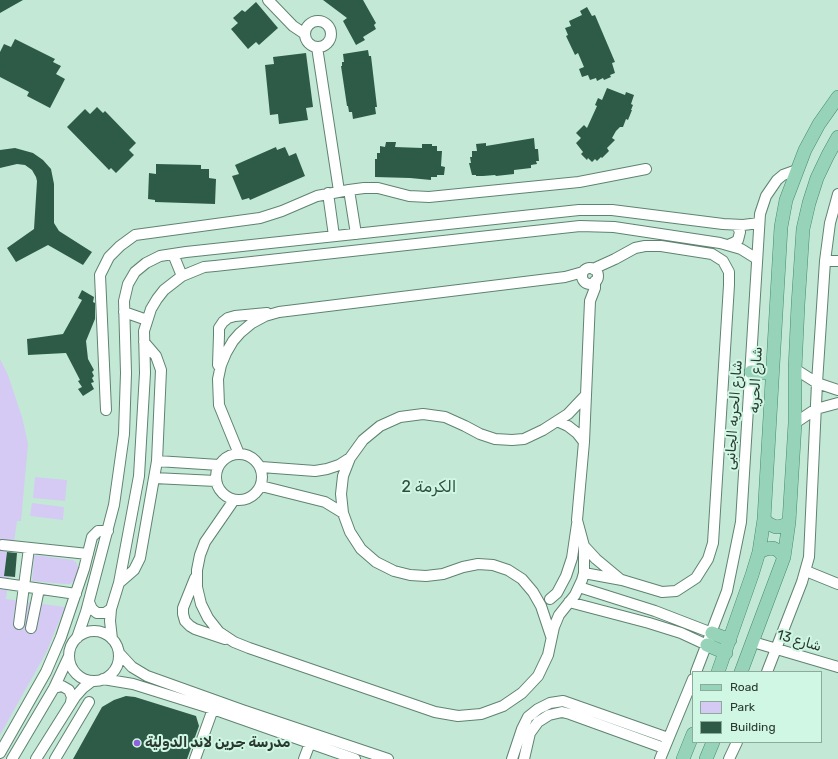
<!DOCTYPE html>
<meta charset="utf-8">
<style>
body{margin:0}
#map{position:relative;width:838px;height:759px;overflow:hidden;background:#c3e9d6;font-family:Rubik,sans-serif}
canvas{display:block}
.legend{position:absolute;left:692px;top:671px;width:130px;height:72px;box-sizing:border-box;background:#d0f7e3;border:1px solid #8dab9b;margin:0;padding:5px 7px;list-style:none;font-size:12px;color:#293830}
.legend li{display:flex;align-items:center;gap:8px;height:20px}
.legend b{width:20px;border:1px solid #8dab9b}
</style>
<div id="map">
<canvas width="838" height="759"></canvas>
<ul class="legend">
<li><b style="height:5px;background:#97d3b9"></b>Road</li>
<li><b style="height:11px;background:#d4caf3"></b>Park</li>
<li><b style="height:11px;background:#2e5b47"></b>Building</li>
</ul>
</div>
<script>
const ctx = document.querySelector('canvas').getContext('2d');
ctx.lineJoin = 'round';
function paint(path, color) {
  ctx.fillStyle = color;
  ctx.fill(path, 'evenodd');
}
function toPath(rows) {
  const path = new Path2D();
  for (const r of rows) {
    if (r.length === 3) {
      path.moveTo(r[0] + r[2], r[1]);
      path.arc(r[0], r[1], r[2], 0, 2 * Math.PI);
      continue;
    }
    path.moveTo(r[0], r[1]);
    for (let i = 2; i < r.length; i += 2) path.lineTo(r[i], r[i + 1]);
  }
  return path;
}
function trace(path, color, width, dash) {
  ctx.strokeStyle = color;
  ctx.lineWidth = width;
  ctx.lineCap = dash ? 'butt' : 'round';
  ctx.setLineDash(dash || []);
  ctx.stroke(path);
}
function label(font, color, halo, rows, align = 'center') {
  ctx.font = font + ' Rubik,Cairo,sans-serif';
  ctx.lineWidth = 4;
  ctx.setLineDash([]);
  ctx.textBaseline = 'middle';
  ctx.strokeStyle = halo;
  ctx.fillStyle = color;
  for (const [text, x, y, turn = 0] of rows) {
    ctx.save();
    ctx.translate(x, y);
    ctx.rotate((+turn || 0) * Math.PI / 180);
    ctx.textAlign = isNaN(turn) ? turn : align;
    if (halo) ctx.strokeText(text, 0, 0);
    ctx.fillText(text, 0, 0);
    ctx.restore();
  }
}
const green = toPath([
 [0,359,8,375,22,417,28,444,21,521,17,521,13,549,7,549,4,576,9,577,6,599,65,607,46,653,0,735],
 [35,477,67,480,65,501,33,498],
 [32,503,64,507,63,520,30,516],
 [34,555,73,560,76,562,80,570,77,579,70,584,65,584,32,581]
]);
const building = toPath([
 [0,0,23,0,0,13],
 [323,0,363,0,376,23,374,25,376,29,363,37,365,40,356,45,343,21,347,18],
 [256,2,278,28,259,45,256,42,248,49,231,29,238,23,233,18,242,10,245,12],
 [587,7,592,16,595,15,615,62,612,63,615,73,610,75,611,77,604,80,603,78,597,81,596,78,590,80,588,75,582,77,579,69,584,67,578,53,575,55,566,36,568,35,565,28,571,26,569,21,582,15,580,11],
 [15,39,55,59,53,62,61,66,56,74,65,79,50,108,27,96,29,92,0,77,0,52,4,44,11,47],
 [368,50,369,56,371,56,377,107,375,107,376,114,353,119,352,112,349,112,348,106,347,106,341,66,342,66,342,62,344,62,343,54],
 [306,53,313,107,306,108,308,120,279,124,278,114,270,115,265,65,274,64,273,57],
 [607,88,625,95,626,92,634,95,631,104,633,105,631,110,632,110,628,120,626,119,623,127,620,127,616,131,612,138,615,140,607,148,609,151,602,158,601,157,597,161,595,159,592,162,588,158,587,160,581,154,583,152,576,143,581,138,576,133,584,125,587,128,597,106,595,105,598,98,602,100],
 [97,107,103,113,105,111,136,143,129,150,134,155,116,173,111,168,109,170,67,127,85,109,90,114],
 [534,138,535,149,538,149,539,161,536,161,537,164,531,165,531,168,514,170,514,174,496,176,495,175,483,176,476,176,476,175,472,175,469,163,471,163,470,157,472,157,472,151,477,151,476,144,486,143,486,146],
 [386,142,396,142,395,147,422,148,422,144,432,144,432,146,437,146,437,151,442,151,441,166,445,167,444,175,437,175,437,177,431,177,431,180,410,178,375,177,375,159,377,159,377,153,380,153,380,146,385,147],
 [276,147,277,150,285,147,289,156,296,153,305,176,250,200,249,198,242,200,232,176,239,174,235,165],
 [15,148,33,153,43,160,51,169,54,184,54,223,59,231,92,252,83,265,48,245,16,262,7,248,34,229,37,181,36,177,32,170,25,165,17,164,0,168,0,150],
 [156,164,201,165,201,169,209,169,209,178,216,179,215,204,155,202,155,200,148,199,149,173,156,174],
 [82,290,94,297,93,302,95,303,95,319,86,341,88,359,94,370,92,372,94,376,92,378,94,382,91,383,94,389,83,396,78,389,82,387,78,381,80,380,66,353,28,355,27,339,63,334,82,300,78,298],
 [7,552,17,553,15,577,4,576],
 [126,696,135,697,196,716,199,726,187,759,73,759,102,707,114,700]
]);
const minor = toPath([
 [268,0,293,26,305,34],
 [318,34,13],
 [317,47,339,191],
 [349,190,356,234],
 [328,193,334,236],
 [728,245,735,242,738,240,740,232,737,225],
 [173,254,182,276],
 [825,261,838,261],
 [590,276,8],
 [124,312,147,320],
 [218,365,219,335,219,328,223,322,228,318,235,316,267,313],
 [795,369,817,383,838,390],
 [106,410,100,275,109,257,120,246,135,235,260,218,282,211,317,196,349,190,364,188,378,188,409,196,429,197,579,182,646,169],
 [557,421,568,426,577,433,584,442],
 [795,423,816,409,838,403],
 [239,477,23],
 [239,454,219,405,218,379,221,365,226,353,233,341,240,333,252,323,265,316,279,312,565,277,583,272],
 [157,461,219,465],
 [261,467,315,471,327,469,339,465,350,458],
 [154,478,216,481],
 [261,486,325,502,343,513],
 [234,500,205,542,200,555,197,570,197,587,201,604,208,618,219,632,234,642,249,648,435,712,458,716,481,714,503,706,522,693,538,676,548,655,554,627,559,615,575,595,582,580,584,573,584,546,577,520,584,442,590,301,595,288,595,281],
 [2,545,88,554],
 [584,546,596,559,620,579],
 [806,571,838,584],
 [584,573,622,580,662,592,676,591,696,578,708,559,713,543,729,285,729,272,723,261,712,254,661,246,645,246,635,248,615,259,593,269],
 [195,578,183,608,183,614,185,621,190,626,195,629,225,639],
 [0,583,76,594],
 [119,583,134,570,140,558,157,461,161,370,156,356,144,342],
 [579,587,655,611,712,633],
 [550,599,557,593,566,576,572,558,577,524],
 [89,602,92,609,97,613,105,613,111,609],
 [569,602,649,623,681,633,707,645],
 [19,624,29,548],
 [31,628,39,589],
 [94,656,25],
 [551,636,541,606,533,592,522,579,508,570,493,565,478,564,463,567,443,574,426,576,410,575,394,571,376,562,361,549,350,532,343,513,341,494,343,476,350,458,363,440,380,426,400,417,423,414,445,417,465,426,480,434,495,439,512,440,524,439,543,430,568,414,586,395],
 [77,638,86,612,114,505,124,434,126,373,124,301,128,284,135,272,146,263,160,256,186,252,579,210,612,210,723,224,743,225,759,223],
 [112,639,110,621,111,609,119,583,139,476,145,373,144,331,151,309,157,299,164,290,182,276,204,267,215,266,580,226,614,227,720,243,741,249,757,259],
 [753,642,838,667],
 [119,653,132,667,147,676,242,710,388,759],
 [696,672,727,591,741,522,760,214,766,196,777,180,783,175,797,170],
 [767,672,802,582,809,557,817,383,825,261,830,223,838,194],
 [103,679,133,684,213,709,355,759],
 [54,688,62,686,69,690,72,697,71,702],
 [0,753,46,672,61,637,84,569,92,537,98,531,108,531],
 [12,759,54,688,69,656],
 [36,759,75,697,83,688,92,681],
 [55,759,89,702],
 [195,759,213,709],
 [304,759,310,743],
 [512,759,522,729,528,717,538,709,550,703,563,701,668,738],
 [524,759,530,733,538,722,549,715,562,712,570,714,664,748],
 [660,759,693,679],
 [729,759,737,742]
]);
const major = toPath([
 [751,372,772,373],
 [764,519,769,524,776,527,783,526,789,522],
 [759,552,766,549,773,548,779,551,784,557],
 [712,633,730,640],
 [707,645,726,653],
 [718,672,752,575,759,552,764,519,781,227,786,200,805,150,819,124,838,97],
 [741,672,784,557,789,522,795,423,795,369,798,305,803,229,809,203,817,178,828,155,838,137],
 [683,759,693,734],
 [706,759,713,742]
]);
const markers = [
 [137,743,4,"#8e62dc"]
];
const streetNames = [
 ["شارع الحريه",756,380,-87],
 ["شارع الحريه الجانبى",734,415,-86],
 ["شارع 13",799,641,16]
];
const poiNames = [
 ["مدرسة جرين لاند الدولية",145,743]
];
const quarterNames = [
 ["الكرمة 2",429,487]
];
paint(green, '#d4caf3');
paint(building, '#2e5b47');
trace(minor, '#5f8371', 12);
trace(major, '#448a6b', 14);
trace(minor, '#fff', 10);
trace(major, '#97d3b9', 13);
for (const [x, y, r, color] of markers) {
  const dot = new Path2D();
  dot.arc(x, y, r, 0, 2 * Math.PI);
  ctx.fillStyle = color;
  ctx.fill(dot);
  trace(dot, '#d0f7e3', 1.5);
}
label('14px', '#293830', '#d0f7e3', streetNames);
label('bold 14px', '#293830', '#d0f7e3', poiNames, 'left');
label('16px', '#2c4e3e', '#d0f7e3', quarterNames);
</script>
